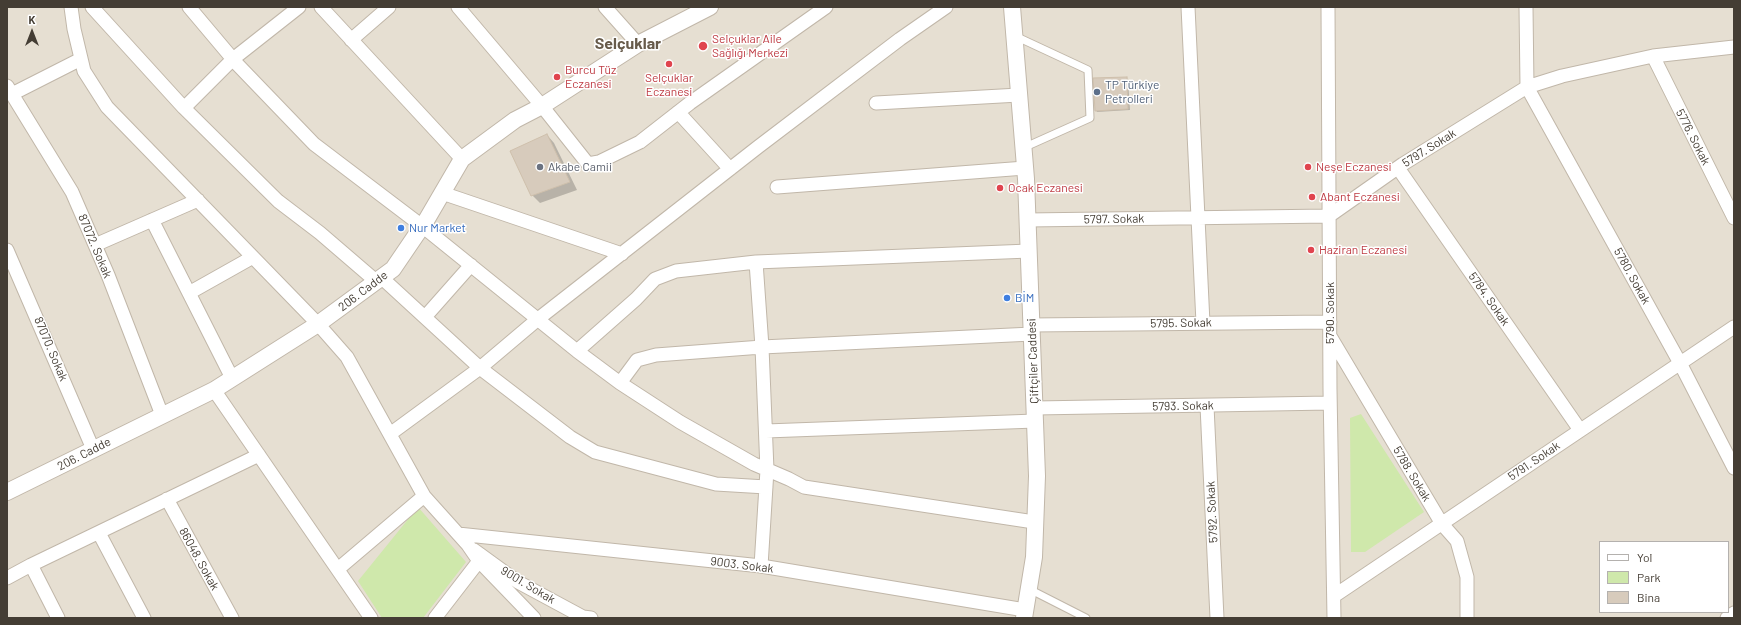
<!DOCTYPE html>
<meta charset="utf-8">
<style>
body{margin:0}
#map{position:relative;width:1741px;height:625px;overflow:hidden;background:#f2ede4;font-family:Barlow,sans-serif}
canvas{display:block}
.frame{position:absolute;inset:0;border:8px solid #443d34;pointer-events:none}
.legend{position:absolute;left:1599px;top:541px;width:130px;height:72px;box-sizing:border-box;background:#fff;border:1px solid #b4b1ae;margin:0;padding:5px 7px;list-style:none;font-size:12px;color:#443d34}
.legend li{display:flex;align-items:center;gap:8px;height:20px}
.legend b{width:20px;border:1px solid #b4b1ae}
.north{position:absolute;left:12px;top:12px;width:40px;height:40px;-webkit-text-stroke:3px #fff;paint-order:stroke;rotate:0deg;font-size:11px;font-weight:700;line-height:16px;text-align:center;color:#443d34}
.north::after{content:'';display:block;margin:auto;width:14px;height:18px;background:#443d34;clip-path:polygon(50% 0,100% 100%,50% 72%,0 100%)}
</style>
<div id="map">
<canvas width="1741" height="625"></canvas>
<div class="frame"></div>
<ul class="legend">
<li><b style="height:5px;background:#fff"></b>Yol</li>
<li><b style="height:11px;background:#cfe8ab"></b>Park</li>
<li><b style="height:11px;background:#d7cbbc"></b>Bina</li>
</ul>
<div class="north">K</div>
</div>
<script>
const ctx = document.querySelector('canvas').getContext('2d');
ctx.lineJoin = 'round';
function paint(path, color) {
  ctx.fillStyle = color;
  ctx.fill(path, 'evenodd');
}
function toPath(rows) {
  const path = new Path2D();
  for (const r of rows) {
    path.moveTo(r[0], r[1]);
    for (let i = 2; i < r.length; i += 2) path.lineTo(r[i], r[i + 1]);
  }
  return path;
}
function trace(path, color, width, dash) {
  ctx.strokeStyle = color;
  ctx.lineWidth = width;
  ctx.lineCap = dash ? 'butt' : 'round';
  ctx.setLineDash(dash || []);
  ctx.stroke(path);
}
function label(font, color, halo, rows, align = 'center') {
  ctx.font = font + ' Barlow,sans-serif';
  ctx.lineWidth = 3;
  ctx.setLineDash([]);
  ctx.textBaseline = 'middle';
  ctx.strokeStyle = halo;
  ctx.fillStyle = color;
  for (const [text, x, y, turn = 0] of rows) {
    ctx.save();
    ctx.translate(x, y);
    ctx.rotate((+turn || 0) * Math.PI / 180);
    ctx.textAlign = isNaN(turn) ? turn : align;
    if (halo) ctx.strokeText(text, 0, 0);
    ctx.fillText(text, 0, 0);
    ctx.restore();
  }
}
const residential = toPath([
 [7,7,1734,7,1734,618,7,618],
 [1600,542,1728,542,1728,612,1600,612]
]);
const green = toPath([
 [1361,414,1424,512,1365,552,1351,552,1350,418],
 [418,507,466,562,423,618,382,618,358,581]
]);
const shadow = toPath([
 [1127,78,1128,80,1130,110,1097,112,1096,110],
 [547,135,554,143,577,190,540,203,532,195]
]);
const building = toPath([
 [1127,77,1128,109,1095,111,1093,78,1127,77],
 [547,134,570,182,531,196,510,151,547,134]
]);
const service = toPath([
 [1015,36,1088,70,1090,118,1023,148],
 [1029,589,1086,618]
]);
const minor = toPath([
 [71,7,74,29,84,71,107,107,318,324,347,357,424,496,468,545,479,561,435,618],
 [92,7,184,108,278,201,320,233,377,282],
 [189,7,237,64,314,144,422,226,577,351,620,383,680,422,754,464,789,479,804,487,1034,522],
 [321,7,462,159],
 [458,7,542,106,588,164,599,162,640,142,690,103,826,7],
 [605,7,638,44],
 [1188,7,1203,323],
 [1328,7,1330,389,1334,618],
 [1526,7,1527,87,1680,363,1734,468],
 [351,40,389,7],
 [1653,56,1734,218],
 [7,86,72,192,108,275,162,415],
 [12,94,81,59],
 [876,103,1019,95],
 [184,108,233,59,299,7],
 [678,112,730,169],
 [1398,168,1580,430],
 [777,187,1025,168],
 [442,193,622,254],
 [152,220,232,378],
 [1027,220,1329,216,1403,164,1527,87,1562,76,1653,56,1734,47],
 [95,245,198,200],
 [7,250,93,449],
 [756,262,762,347,767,470,761,566],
 [382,278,480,368,570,437,595,452,716,484,766,487],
 [189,293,253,257],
 [425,317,471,265],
 [1031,325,1330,322],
 [1330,336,1442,524,1457,541,1467,577,1467,618],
 [577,351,636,299,655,279,676,271,756,262,1029,251],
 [620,383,637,360,656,355,762,347,1032,334],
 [214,390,371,618],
 [1207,406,1217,618],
 [1035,408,1330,403],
 [766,431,1035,421],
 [390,434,480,368,538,319,758,147,900,39,946,7],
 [167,499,232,618],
 [99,533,144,618],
 [458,534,761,566,1025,610],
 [474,550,518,582,583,617,591,618],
 [479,561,534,618],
 [31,565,58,618],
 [338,569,424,496],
 [7,578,31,565,259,455],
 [1334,596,1734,327],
 [1727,618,1734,613]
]);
const tertiary = toPath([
 [1012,7,1026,179,1037,476,1034,557,1024,618],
 [7,492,214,390,318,324,393,269,427,219,462,159,515,120,542,106,638,44,710,7]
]);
const markers = [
 [703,46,5,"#e0444e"],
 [669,64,4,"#e0444e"],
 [557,77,4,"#e0444e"],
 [1097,92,4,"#5c6f8a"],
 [540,167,4,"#6b7280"],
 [1308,167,4,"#e0444e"],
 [1000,188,4,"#e0444e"],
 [1312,197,4,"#e0444e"],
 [401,228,4,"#3f7fe0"],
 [1311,250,4,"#e0444e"],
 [1007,298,4,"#3f7fe0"]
];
const healthNames = [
 ["Selçuklar Aile",712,39],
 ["Sağlığı Merkezi",712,53],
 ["Burcu Tüz",565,70],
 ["Eczanesi",565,84],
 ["Selçuklar",669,78,"center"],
 ["Eczanesi",669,92,"center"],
 ["Neşe Eczanesi",1316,167],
 ["Ocak Eczanesi",1008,188],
 ["Abant Eczanesi",1320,197],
 ["Haziran Eczanesi",1319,250]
];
const serviceNames = [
 ["TP Türkiye",1105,85],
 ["Petrolleri",1105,99]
];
const streetNames = [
 ["5776. Sokak",1693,137,63],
 ["5797. Sokak",1429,148,-32],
 ["5797. Sokak",1114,219,-1],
 ["87072. Sokak",95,246,67],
 ["5780. Sokak",1632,276,61],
 ["206. Cadde",363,291,-37],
 ["5784. Sokak",1489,299,55],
 ["5790. Sokak",1330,313,-90],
 ["5795. Sokak",1181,323,-1],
 ["87070. Sokak",51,349,67],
 ["Çiftçiler Caddesi",1033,361,-92],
 ["5793. Sokak",1183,406,-1],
 ["206. Cadde",84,454,-27],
 ["5791. Sokak",1534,461,-34],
 ["5788. Sokak",1412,474,59],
 ["5792. Sokak",1212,512,-93],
 ["86048. Sokak",199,559,61],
 ["9003. Sokak",742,565,7],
 ["9001. Sokak",528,585,31]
];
const worshipNames = [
 ["Akabe Camii",548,167]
];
const shopNames = [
 ["Nur Market",409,228],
 ["BİM",1015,298]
];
const districtNames = [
 ["Selçuklar",628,44]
];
paint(residential, '#e6dfd2');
paint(green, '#cfe8ab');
paint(shadow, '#0003');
paint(building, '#d7cbbc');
trace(building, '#cfc0ac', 1);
trace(service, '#c1b7a9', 9);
trace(minor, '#c1b7a9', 15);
trace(tertiary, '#c1b7a9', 18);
trace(service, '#fff', 7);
trace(minor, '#fff', 13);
trace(tertiary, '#fff', 16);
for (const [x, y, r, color] of markers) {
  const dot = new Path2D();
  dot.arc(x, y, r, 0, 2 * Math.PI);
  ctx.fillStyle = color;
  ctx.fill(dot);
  trace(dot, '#fff', 1.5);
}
label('12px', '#be3a42', '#fff', healthNames, 'left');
label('12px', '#4e5e75', '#fff', serviceNames, 'left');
label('12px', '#443d34', '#fff', streetNames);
label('12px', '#5b616d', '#fff', worshipNames, 'left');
label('12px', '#366cbe', '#fff', shopNames, 'left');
label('bold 16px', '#675b4b', '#fff', districtNames);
</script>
